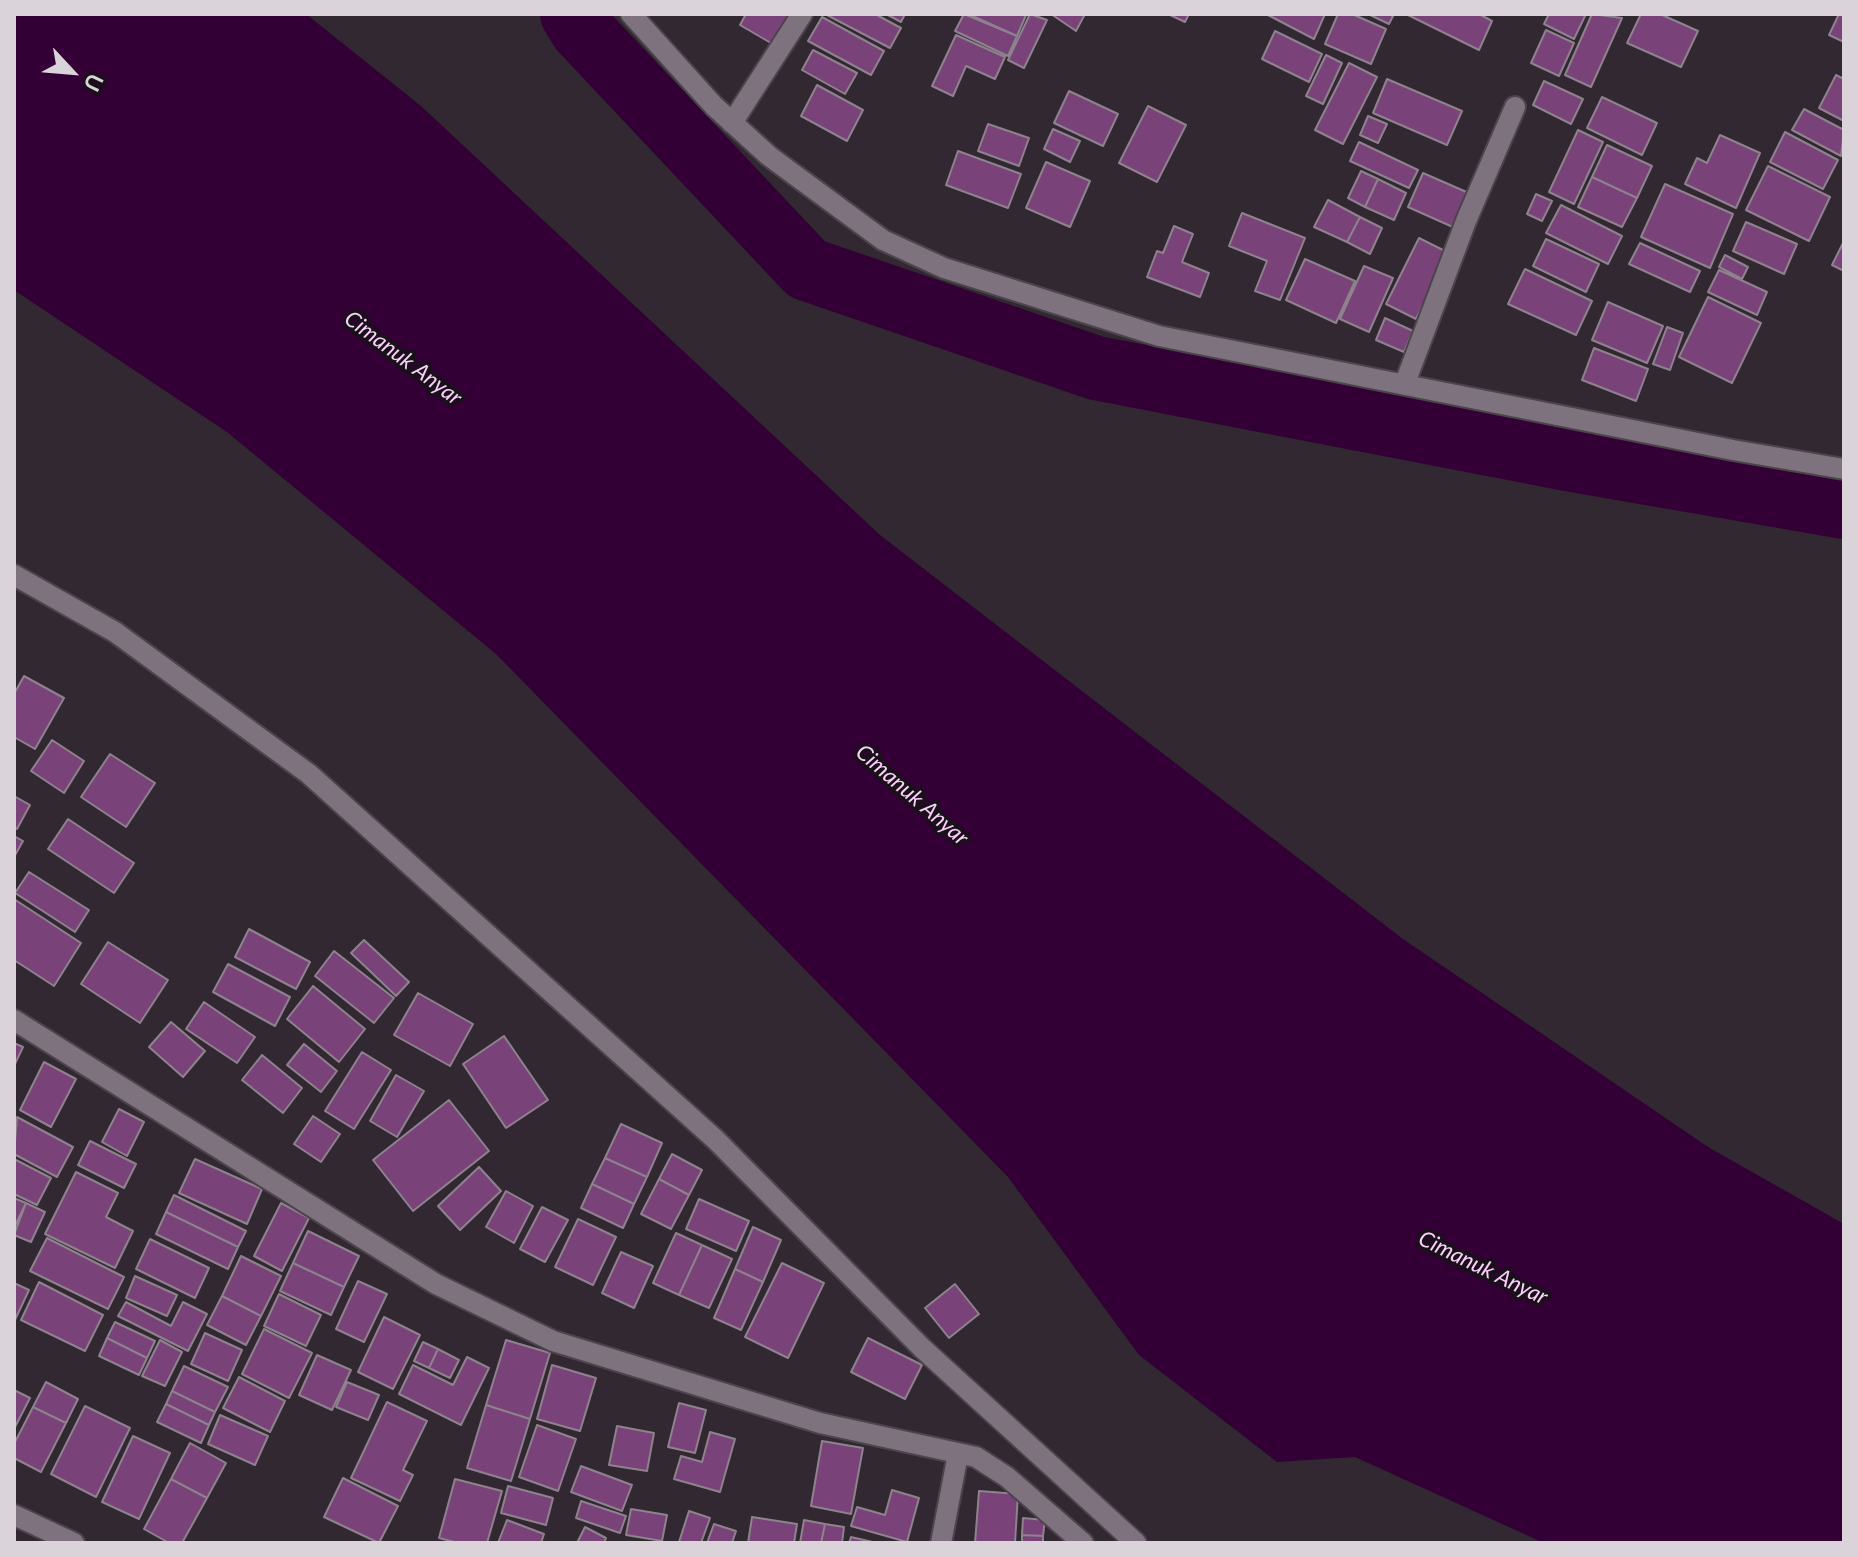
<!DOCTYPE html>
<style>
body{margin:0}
#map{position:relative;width:1858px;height:1557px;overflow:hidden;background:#312831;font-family:Lato,sans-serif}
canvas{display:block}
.frame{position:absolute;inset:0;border:16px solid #dad4da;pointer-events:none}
.north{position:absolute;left:32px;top:32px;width:80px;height:80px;-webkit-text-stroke:6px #171217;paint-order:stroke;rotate:116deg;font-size:22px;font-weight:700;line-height:32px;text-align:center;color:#dad4da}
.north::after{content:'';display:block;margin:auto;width:28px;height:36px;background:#dad4da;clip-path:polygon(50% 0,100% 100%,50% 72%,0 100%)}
</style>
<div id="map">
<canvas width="1858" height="1557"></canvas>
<div class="frame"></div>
<div class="north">U</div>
</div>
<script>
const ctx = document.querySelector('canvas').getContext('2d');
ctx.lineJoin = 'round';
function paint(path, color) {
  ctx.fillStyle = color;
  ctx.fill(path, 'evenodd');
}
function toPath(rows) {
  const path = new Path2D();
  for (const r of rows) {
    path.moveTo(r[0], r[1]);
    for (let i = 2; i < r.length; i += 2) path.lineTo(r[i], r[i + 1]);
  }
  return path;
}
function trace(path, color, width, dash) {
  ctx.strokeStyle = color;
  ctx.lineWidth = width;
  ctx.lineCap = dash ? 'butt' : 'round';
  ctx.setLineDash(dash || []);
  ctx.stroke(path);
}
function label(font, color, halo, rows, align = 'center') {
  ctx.font = font + ' Lato,sans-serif';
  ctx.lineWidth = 7;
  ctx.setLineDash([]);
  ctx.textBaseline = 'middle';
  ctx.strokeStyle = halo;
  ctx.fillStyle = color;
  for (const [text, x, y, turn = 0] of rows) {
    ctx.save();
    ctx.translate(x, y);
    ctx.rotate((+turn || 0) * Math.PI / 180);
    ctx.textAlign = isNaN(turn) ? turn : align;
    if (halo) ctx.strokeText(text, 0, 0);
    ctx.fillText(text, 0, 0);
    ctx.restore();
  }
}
const water = toPath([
 [14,14,306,14,421,106,880,535,1403,939,1708,1147,1844,1224,1844,1543,1544,1543,1355,1457,1277,1462,1139,1355,1008,1177,496,654,227,432,14,290]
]);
const river = toPath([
 [572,14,581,29,807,269,1096,368,1573,460,1844,507]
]);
const building = toPath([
 [746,14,794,14,776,46,740,25,746,14],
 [825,14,875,14,901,28,890,48,825,14],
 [886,14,905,14,901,22,886,14],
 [964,14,1017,36,1008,56,955,31,964,14],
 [968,14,1024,14,1026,15,1017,36,968,14],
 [1030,14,1047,20,1024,68,1008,60,1030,14],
 [1051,14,1085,14,1076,31,1051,14],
 [1168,14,1189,14,1185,22,1168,14],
 [1266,14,1325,14,1314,39,1266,14],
 [1338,14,1352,14,1386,29,1371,64,1325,44,1338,14],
 [1368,14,1394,14,1389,24,1368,14],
 [1479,14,1492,21,1479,50,1408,15,1479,14],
 [1549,14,1586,14,1574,39,1544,24,1549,14],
 [1592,14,1622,18,1591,87,1565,75,1592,14],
 [1641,14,1660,14,1698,31,1681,67,1627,43,1641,14],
 [1839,14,1844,14,1844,42,1829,35,1839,14],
 [822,17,884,51,871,75,808,41,822,17],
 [1546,30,1574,43,1559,76,1531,63,1546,30],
 [1275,31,1322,54,1309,82,1262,59,1275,31],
 [956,35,1005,57,995,79,966,66,953,96,932,86,956,35],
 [813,50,857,73,845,94,802,70,813,50],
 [1326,55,1342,63,1323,104,1306,96,1326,55],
 [1349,63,1377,77,1343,144,1315,130,1349,63],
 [1836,75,1844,79,1844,121,1819,108,1836,75],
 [1387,79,1462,111,1447,145,1373,113,1387,79],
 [1544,81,1583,99,1571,124,1533,105,1544,81],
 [817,85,863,110,847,141,801,116,817,85],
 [1069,91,1118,114,1103,146,1054,123,1069,91],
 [1602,97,1657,123,1642,155,1587,128,1602,97],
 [1148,106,1186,125,1157,182,1119,163,1148,106],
 [1804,109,1844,130,1841,156,1792,130,1804,109],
 [1368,116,1387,124,1378,143,1360,135,1368,116],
 [988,124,1029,138,1019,166,978,151,988,124],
 [1053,129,1080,141,1070,162,1044,149,1053,129],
 [1578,130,1603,142,1574,204,1549,192,1578,130],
 [1785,132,1838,160,1823,189,1770,162,1785,132],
 [1720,135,1760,153,1736,208,1685,184,1697,158,1707,163,1720,135],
 [1359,142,1418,170,1409,188,1350,161,1359,142],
 [1607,145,1652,166,1637,198,1592,177,1607,145],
 [958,151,1021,174,1008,208,946,185,958,151],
 [1046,162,1090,181,1070,227,1026,208,1046,162],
 [1768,166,1830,197,1809,241,1746,210,1768,166],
 [1361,171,1378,179,1365,207,1348,198,1361,171],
 [1423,173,1471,194,1455,228,1408,207,1423,173],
 [1592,177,1637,198,1622,227,1578,207,1592,177],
 [1378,179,1406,193,1394,220,1365,207,1378,179],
 [1665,184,1733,214,1710,268,1641,237,1665,184],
 [1536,194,1552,201,1542,221,1527,214,1536,194],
 [1328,200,1360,217,1347,242,1314,227,1328,200],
 [1561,205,1622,236,1608,264,1546,233,1561,205],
 [1242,213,1305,238,1280,300,1255,291,1267,261,1229,246,1242,213],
 [1360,217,1382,228,1370,254,1347,242,1360,217],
 [1746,222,1797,244,1784,274,1733,251,1746,222],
 [1174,226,1193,234,1182,262,1209,273,1200,297,1147,277,1157,251,1163,253,1174,226],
 [1419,238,1449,253,1416,319,1386,304,1419,238],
 [1546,239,1599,264,1586,292,1533,266,1546,239],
 [1844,241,1844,271,1832,265,1844,241],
 [1640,243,1700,271,1690,292,1629,264,1640,243],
 [1725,255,1748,267,1742,279,1719,267,1725,255],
 [1305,259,1355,281,1336,323,1286,300,1305,259],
 [1364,266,1393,278,1369,332,1340,319,1364,266],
 [1525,269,1592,301,1576,335,1508,304,1525,269],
 [1719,270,1767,292,1757,315,1708,292,1719,270],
 [1708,297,1761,323,1732,383,1679,357,1708,297],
 [1608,302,1663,326,1647,363,1592,340,1608,302],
 [1385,318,1413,331,1404,352,1376,340,1385,318],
 [1667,327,1683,333,1670,370,1653,364,1667,327],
 [1594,348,1648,369,1636,401,1582,380,1594,348],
 [24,676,64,698,35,749,14,737,14,694,24,676],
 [52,740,84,761,64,793,31,771,52,740],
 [110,754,155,783,126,827,81,797,110,754],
 [14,796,30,805,17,829,14,827,14,796],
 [68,819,134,863,114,893,48,849,68,819],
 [14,836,23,841,14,857,14,836],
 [29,872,89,910,75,932,15,893,29,872],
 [14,899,81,943,54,986,14,960,14,899],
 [249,929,310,962,296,989,235,957,249,929],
 [364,940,409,982,396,996,351,953,364,940],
 [108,942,168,980,140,1023,81,984,108,942],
 [334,951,394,998,374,1023,315,976,334,951],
 [228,964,290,997,275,1026,213,992,228,964],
 [313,986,365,1029,339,1062,287,1019,313,986],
 [418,993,473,1024,450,1066,394,1035,418,993],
 [204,1002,255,1037,237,1063,186,1029,204,1002],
 [171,1022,205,1051,183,1077,149,1047,171,1022],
 [504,1036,548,1100,506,1128,463,1064,504,1036],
 [14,1043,23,1047,14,1066,14,1043],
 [304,1044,337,1071,321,1092,287,1065,304,1044],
 [362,1052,391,1070,354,1129,325,1111,362,1052],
 [262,1055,302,1088,283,1113,242,1080,262,1055],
 [44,1062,76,1079,51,1127,20,1110,44,1062],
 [396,1075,424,1091,397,1137,370,1121,396,1075],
 [449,1100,489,1151,413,1211,373,1160,449,1100],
 [119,1109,144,1122,127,1156,102,1142,119,1109],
 [313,1116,340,1134,321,1162,294,1144,313,1116],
 [17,1117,73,1147,57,1177,14,1154,17,1117],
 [621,1124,662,1143,647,1177,605,1158,621,1124],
 [90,1141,136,1164,124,1188,78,1165,90,1141],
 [672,1154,702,1170,689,1195,659,1179,672,1154],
 [605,1158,647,1177,634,1204,592,1184,605,1158],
 [14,1159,51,1178,37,1205,14,1194,14,1159],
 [195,1159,262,1189,247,1224,179,1193,195,1159],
 [479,1167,501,1191,460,1230,438,1206,479,1167],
 [76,1172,118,1193,106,1217,133,1231,115,1268,45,1234,76,1172],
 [659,1179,689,1195,671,1229,641,1214,659,1179],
 [592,1184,634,1204,623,1228,581,1208,592,1184],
 [506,1191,533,1206,514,1243,486,1227,506,1191],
 [174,1195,246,1231,238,1247,166,1212,174,1195],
 [14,1198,26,1203,14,1228,14,1198],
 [699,1199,749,1221,736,1251,686,1229,699,1199],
 [26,1203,45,1212,31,1242,14,1235,26,1203],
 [281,1203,309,1218,282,1271,254,1256,281,1203],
 [542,1207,568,1220,545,1262,520,1249,542,1207],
 [166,1212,238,1247,228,1269,156,1234,166,1212],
 [578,1219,616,1237,593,1285,555,1267,578,1219],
 [753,1227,781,1240,763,1282,735,1269,753,1227],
 [308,1231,359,1256,344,1287,293,1263,308,1231],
 [676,1233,702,1245,679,1295,653,1283,676,1233],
 [47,1238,124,1277,108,1309,30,1271,47,1238],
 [150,1239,209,1268,195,1298,136,1269,150,1239],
 [702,1245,732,1259,709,1308,679,1295,702,1245],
 [621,1252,653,1266,634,1308,602,1293,621,1252],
 [241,1256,281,1276,261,1316,222,1296,241,1256],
 [293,1263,344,1287,331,1315,280,1291,293,1263],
 [782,1263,824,1283,788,1358,745,1337,782,1263],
 [735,1269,763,1282,741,1330,714,1318,735,1269],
 [135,1276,177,1295,167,1316,126,1298,135,1276],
 [358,1281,387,1294,364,1342,336,1329,358,1281],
 [39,1282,103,1315,85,1351,21,1320,39,1282],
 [14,1283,29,1290,14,1322,14,1283],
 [955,1284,979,1314,949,1338,925,1308,955,1284],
 [279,1294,321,1315,306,1346,264,1326,279,1294],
 [222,1296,261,1316,246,1345,207,1325,222,1296],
 [126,1302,171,1326,183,1302,207,1314,188,1351,118,1316,126,1302],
 [384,1317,420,1335,393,1389,358,1372,384,1317],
 [115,1322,155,1341,147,1358,107,1338,115,1322],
 [264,1329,312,1353,289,1398,242,1374,264,1329],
 [205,1333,242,1350,228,1381,191,1364,205,1333],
 [107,1338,147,1358,139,1375,99,1356,107,1338],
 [868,1338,922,1365,905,1399,851,1372,868,1338],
 [160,1340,182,1352,165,1386,142,1376,160,1340],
 [506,1340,550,1353,530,1419,486,1405,506,1340],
 [423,1342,438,1349,429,1368,414,1361,423,1342],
 [438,1349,459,1360,450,1378,429,1368,438,1349],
 [317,1355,351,1370,332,1410,299,1395,317,1355],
 [467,1357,489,1368,461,1425,399,1394,413,1365,453,1385,467,1357],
 [552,1365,596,1378,580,1431,537,1419,552,1365],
 [184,1366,228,1387,215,1412,172,1391,184,1366],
 [239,1377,285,1401,270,1432,223,1408,239,1377],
 [46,1382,78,1399,66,1423,33,1407,46,1382],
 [347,1382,379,1395,368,1420,336,1407,347,1382],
 [14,1390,30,1398,14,1429,14,1390],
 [172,1391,215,1412,209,1425,166,1404,172,1391],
 [387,1402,427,1421,403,1470,413,1475,400,1501,351,1478,387,1402],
 [679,1403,706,1410,695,1453,668,1447,679,1403],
 [166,1404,209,1425,201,1443,157,1422,166,1404],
 [486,1405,530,1419,511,1481,467,1468,486,1405],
 [85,1406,130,1428,96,1497,51,1474,85,1406],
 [33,1407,66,1423,41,1472,14,1458,14,1444,33,1407],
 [220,1415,268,1436,255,1465,208,1444,220,1415],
 [537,1425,576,1439,558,1491,519,1477,537,1425],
 [617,1426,654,1433,647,1471,609,1465,617,1426],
 [710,1432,735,1439,720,1492,674,1479,681,1456,702,1462,710,1432],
 [133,1436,170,1453,139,1519,102,1502,133,1436],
 [822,1441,863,1448,851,1514,811,1506,822,1441],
 [190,1443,226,1463,207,1498,171,1479,190,1443],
 [581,1466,632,1485,622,1511,571,1492,581,1466],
 [343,1478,398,1506,379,1543,324,1517,343,1478],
 [171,1479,207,1498,182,1543,169,1543,144,1529,171,1479],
 [455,1479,502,1491,487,1543,458,1543,439,1538,455,1479],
 [508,1486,553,1498,546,1525,501,1513,508,1486],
 [892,1490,919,1498,907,1542,851,1526,857,1507,885,1515,892,1490],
 [979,1491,1018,1494,1015,1543,975,1543,979,1491],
 [581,1501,626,1516,620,1533,576,1518,581,1501],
 [631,1509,667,1515,662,1541,626,1535,631,1509],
 [689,1511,710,1518,701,1543,679,1542,689,1511],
 [752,1517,797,1524,794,1543,748,1543,752,1517],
 [1023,1518,1045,1520,1043,1536,1022,1535,1023,1518],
 [507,1520,544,1534,541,1543,498,1543,507,1520],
 [804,1520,825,1524,821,1543,800,1543,804,1520],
 [714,1524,736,1531,732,1543,707,1543,714,1524],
 [825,1524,844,1527,842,1543,821,1543,825,1524],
 [585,1527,606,1538,604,1543,577,1543,585,1527],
 [1022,1535,1043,1536,1043,1543,1022,1543,1022,1535],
 [851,1537,877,1543,849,1543,851,1537]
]);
const street = toPath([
 [631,14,714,106,769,156,883,240,944,268,1159,336,1733,450,1844,469],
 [732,123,802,14],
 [1405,383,1466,221,1515,107],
 [14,575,115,632,309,774,716,1140,922,1348,1136,1543],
 [14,1020,436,1284,553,1341,820,1423,976,1457,1007,1477,1083,1543],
 [14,1515,74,1543],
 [941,1543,958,1454]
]);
const waterNames = [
 ["Cimanuk Anyar",403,358,37],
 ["Cimanuk Anyar",912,795,41],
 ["Cimanuk Anyar",1483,1268,26]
];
paint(water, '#320034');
trace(river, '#320034', 64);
paint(building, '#79437a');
trace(building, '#8e828d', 2);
trace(street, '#4b444b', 24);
trace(street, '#7d727d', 20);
label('italic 22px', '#fecdfd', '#171217', waterNames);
</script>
